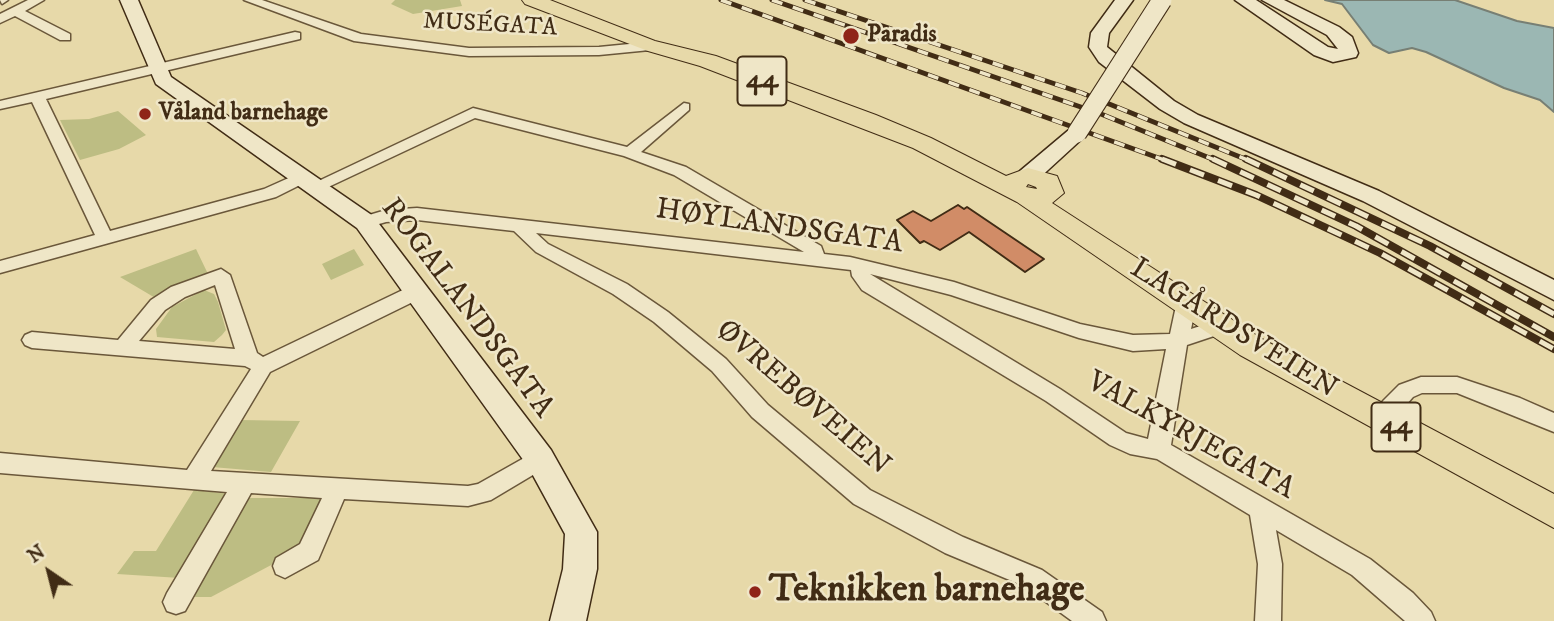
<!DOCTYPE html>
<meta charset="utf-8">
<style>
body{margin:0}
#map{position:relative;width:1554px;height:621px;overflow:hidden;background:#e7d9a9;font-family:"IM FELL DW Pica",serif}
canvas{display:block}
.north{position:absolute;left:14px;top:537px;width:70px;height:70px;-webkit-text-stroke:5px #efe6c7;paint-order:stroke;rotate:325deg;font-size:19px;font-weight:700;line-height:28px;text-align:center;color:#412c15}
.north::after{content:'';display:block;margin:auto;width:24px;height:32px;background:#412c15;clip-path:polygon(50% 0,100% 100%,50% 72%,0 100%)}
</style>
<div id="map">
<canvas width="1554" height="621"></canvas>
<div class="north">N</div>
</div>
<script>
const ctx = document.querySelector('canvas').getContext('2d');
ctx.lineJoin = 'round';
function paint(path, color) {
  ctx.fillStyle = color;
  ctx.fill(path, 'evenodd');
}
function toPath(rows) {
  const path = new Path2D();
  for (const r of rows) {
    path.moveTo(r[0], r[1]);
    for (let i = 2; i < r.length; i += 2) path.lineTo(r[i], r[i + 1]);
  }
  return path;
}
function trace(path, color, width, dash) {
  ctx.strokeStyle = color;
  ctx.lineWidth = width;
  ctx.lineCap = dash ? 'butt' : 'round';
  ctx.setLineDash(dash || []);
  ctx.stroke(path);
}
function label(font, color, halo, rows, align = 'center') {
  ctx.font = font + ' "IM FELL DW Pica",serif';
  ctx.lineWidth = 5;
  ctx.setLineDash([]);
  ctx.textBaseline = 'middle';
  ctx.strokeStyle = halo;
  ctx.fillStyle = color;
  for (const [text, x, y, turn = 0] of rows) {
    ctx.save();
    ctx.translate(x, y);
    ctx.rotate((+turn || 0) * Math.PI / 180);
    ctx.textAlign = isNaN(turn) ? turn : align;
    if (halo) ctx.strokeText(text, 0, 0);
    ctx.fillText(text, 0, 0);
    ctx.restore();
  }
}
const green = toPath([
 [395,0,460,0,462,6,413,14,391,4],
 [118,111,146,135,119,149,80,160,60,120,89,119],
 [196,249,208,274,157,299,120,277],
 [354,249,364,265,331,280,322,264],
 [204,290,214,294,218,302,226,330,222,335,214,342,157,337,156,329,172,307],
 [240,420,300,421,271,472,212,467],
 [194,490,229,494,180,578,117,574,134,551,156,551],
 [244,498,330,498,305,547,211,597,189,597]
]);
const water = toPath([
 [1325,0,1455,0,1517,21,1554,28,1554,112,1540,100,1504,88,1426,52,1412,48,1389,53,1373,45,1342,4,1325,0]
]);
const building = toPath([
 [958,205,964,209,967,207,1044,259,1025,272,969,232,940,250,924,241,920,243,897,220,913,211,931,221,958,205]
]);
const street = toPath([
 [0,0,8,0,2,4,0,0],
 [28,0,44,0,25,11,70,34,70,40,60,40,15,16,0,23,0,14,28,0],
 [244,0,262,0,361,34,469,48,599,47,650,42,657,46,650,50,599,55,469,56,354,41,244,0],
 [295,32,300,33,300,39,46,99,110,231,264,189,302,172,310,177,308,181,276,197,0,273,0,261,95,235,32,102,0,109,0,101,295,32],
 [684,103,689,104,689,110,641,152,686,167,821,246,824,254,850,257,954,282,1080,324,1133,335,1170,334,1176,306,1186,299,1196,306,1191,329,1219,320,1226,322,1229,327,1226,332,1187,345,1171,445,1370,559,1413,593,1431,612,1435,621,1405,621,1352,575,1276,530,1282,564,1281,621,1255,621,1258,564,1250,515,1157,459,1130,454,1110,445,1046,401,862,290,852,276,851,270,536,233,548,244,627,284,668,312,726,359,768,405,870,490,963,537,1042,570,1102,612,1106,621,1072,621,1024,586,945,553,854,504,752,417,712,371,654,322,613,294,536,252,514,231,417,220,386,222,365,228,356,222,359,218,386,210,417,208,804,252,674,175,624,156,475,118,322,190,316,191,308,186,473,108,627,147,684,103],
 [870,274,951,295,1079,338,1133,351,1166,349,1148,439,1126,433,1060,389,870,274],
 [221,269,230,275,257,353,263,357,409,287,423,287,425,292,423,297,270,372,211,471,468,486,478,484,540,449,548,452,551,459,548,466,491,500,468,506,344,499,318,560,285,578,276,574,273,566,276,558,300,544,322,498,251,493,185,611,176,614,167,611,163,602,167,593,227,492,0,473,0,453,187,470,251,369,245,366,32,348,25,345,22,340,25,335,32,332,118,340,151,300,171,287,221,269],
 [215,285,235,349,139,341,165,310,185,297,215,285],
 [1421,377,1457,377,1520,398,1554,413,1554,432,1457,393,1422,393,1413,397,1399,413,1391,416,1383,413,1380,407,1383,401,1399,385,1421,377]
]);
const secondary = toPath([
 [120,0,138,0,171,77,373,216,551,450,597,532,597,569,586,621,550,621,563,569,565,534,529,468,357,228,156,84,120,0],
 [1115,0,1133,0,1109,33,1107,47,1174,101,1198,115,1379,191,1554,280,1554,300,1363,201,1184,123,1160,109,1099,62,1089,47,1091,33,1115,0],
 [1235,0,1256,0,1328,47,1338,49,1327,35,1262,0,1284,0,1339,27,1352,37,1358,53,1356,57,1333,62,1314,55,1235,0],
 [1077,127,1084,129,1088,133,1084,137,1036,181,1020,181,1017,176,1020,171,1070,129,1077,127]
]);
const primary = toPath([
 [522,0,550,0,655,41,716,56,876,115,931,138,1006,176,1028,168,1057,176,1064,193,1052,203,1262,339,1554,494,1554,528,1240,355,1017,202,913,148,700,66,648,51,525,4,522,0],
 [1028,184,1036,187,1037,189,1026,187,1028,184]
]);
const railFar1 = toPath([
 [721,0,1167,161],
 [772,0,1101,114,1217,161],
 [805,0,1082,93,1250,161]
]);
const rail = toPath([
 [1162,159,1256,195,1380,253,1554,349],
 [1213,159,1356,226,1554,337],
 [1246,159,1430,246,1554,314]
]);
const secondaryBridge = toPath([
 [1077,133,1162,0]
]);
const markers = [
 [851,36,9,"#8f2418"],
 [145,114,7,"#8f2418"],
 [755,592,7,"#8f2418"]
];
const farStreetnames = [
 ["MUSÉGATA",490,26,3]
];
const farPoinames = [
 ["Paradis",867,36],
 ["Våland barnehage",159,114]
];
const shields = [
 [762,81,49],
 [1396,427,49]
];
const shieldNames = [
 ["44",762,81],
 ["44",1396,427]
];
const streetNames = [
 ["HØYLANDSGATA",779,228,8],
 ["ROGALANDSGATA",466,309,53],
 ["LAGÅRDSVEIEN",1233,330,32],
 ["ØVREBØVEIEN",802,399,41],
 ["VALKYRJEGATA",1190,437,29]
];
const nearPoinames = [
 ["Teknikken barnehage",769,592]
];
paint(green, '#bdbd83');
paint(water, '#9bb7b3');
trace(water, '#777f74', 2);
paint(building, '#d18c67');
trace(building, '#412c15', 2);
trace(street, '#6a573a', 3);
trace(secondary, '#412c15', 3);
trace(primary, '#412c15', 2);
paint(street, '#efe6c7');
paint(secondary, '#efe6c7');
paint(primary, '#e7d9a9');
trace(railFar1, '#412c15', 5);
trace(rail, '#412c15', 8);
trace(railFar1, '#efe6c7', 3.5, [11]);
trace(rail, '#efe6c7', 5, [15]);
trace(secondaryBridge, '#412c15', 21, []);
trace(secondaryBridge, '#efe6c7', 19);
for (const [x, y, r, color] of markers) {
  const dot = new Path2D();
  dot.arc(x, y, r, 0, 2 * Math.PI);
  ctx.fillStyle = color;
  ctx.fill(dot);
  trace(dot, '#efe6c7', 2.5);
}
label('24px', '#412c15', '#efe6c7', farStreetnames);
label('bold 24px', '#412c15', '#efe6c7', farPoinames, 'left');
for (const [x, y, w] of shields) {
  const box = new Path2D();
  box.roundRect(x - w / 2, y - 24.5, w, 49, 5);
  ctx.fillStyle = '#efe6c7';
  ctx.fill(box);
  trace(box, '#412c15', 2);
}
label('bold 28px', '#412c15', null, shieldNames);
label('30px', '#412c15', '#efe6c7', streetNames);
label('bold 37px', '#412c15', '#efe6c7', nearPoinames, 'left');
</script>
